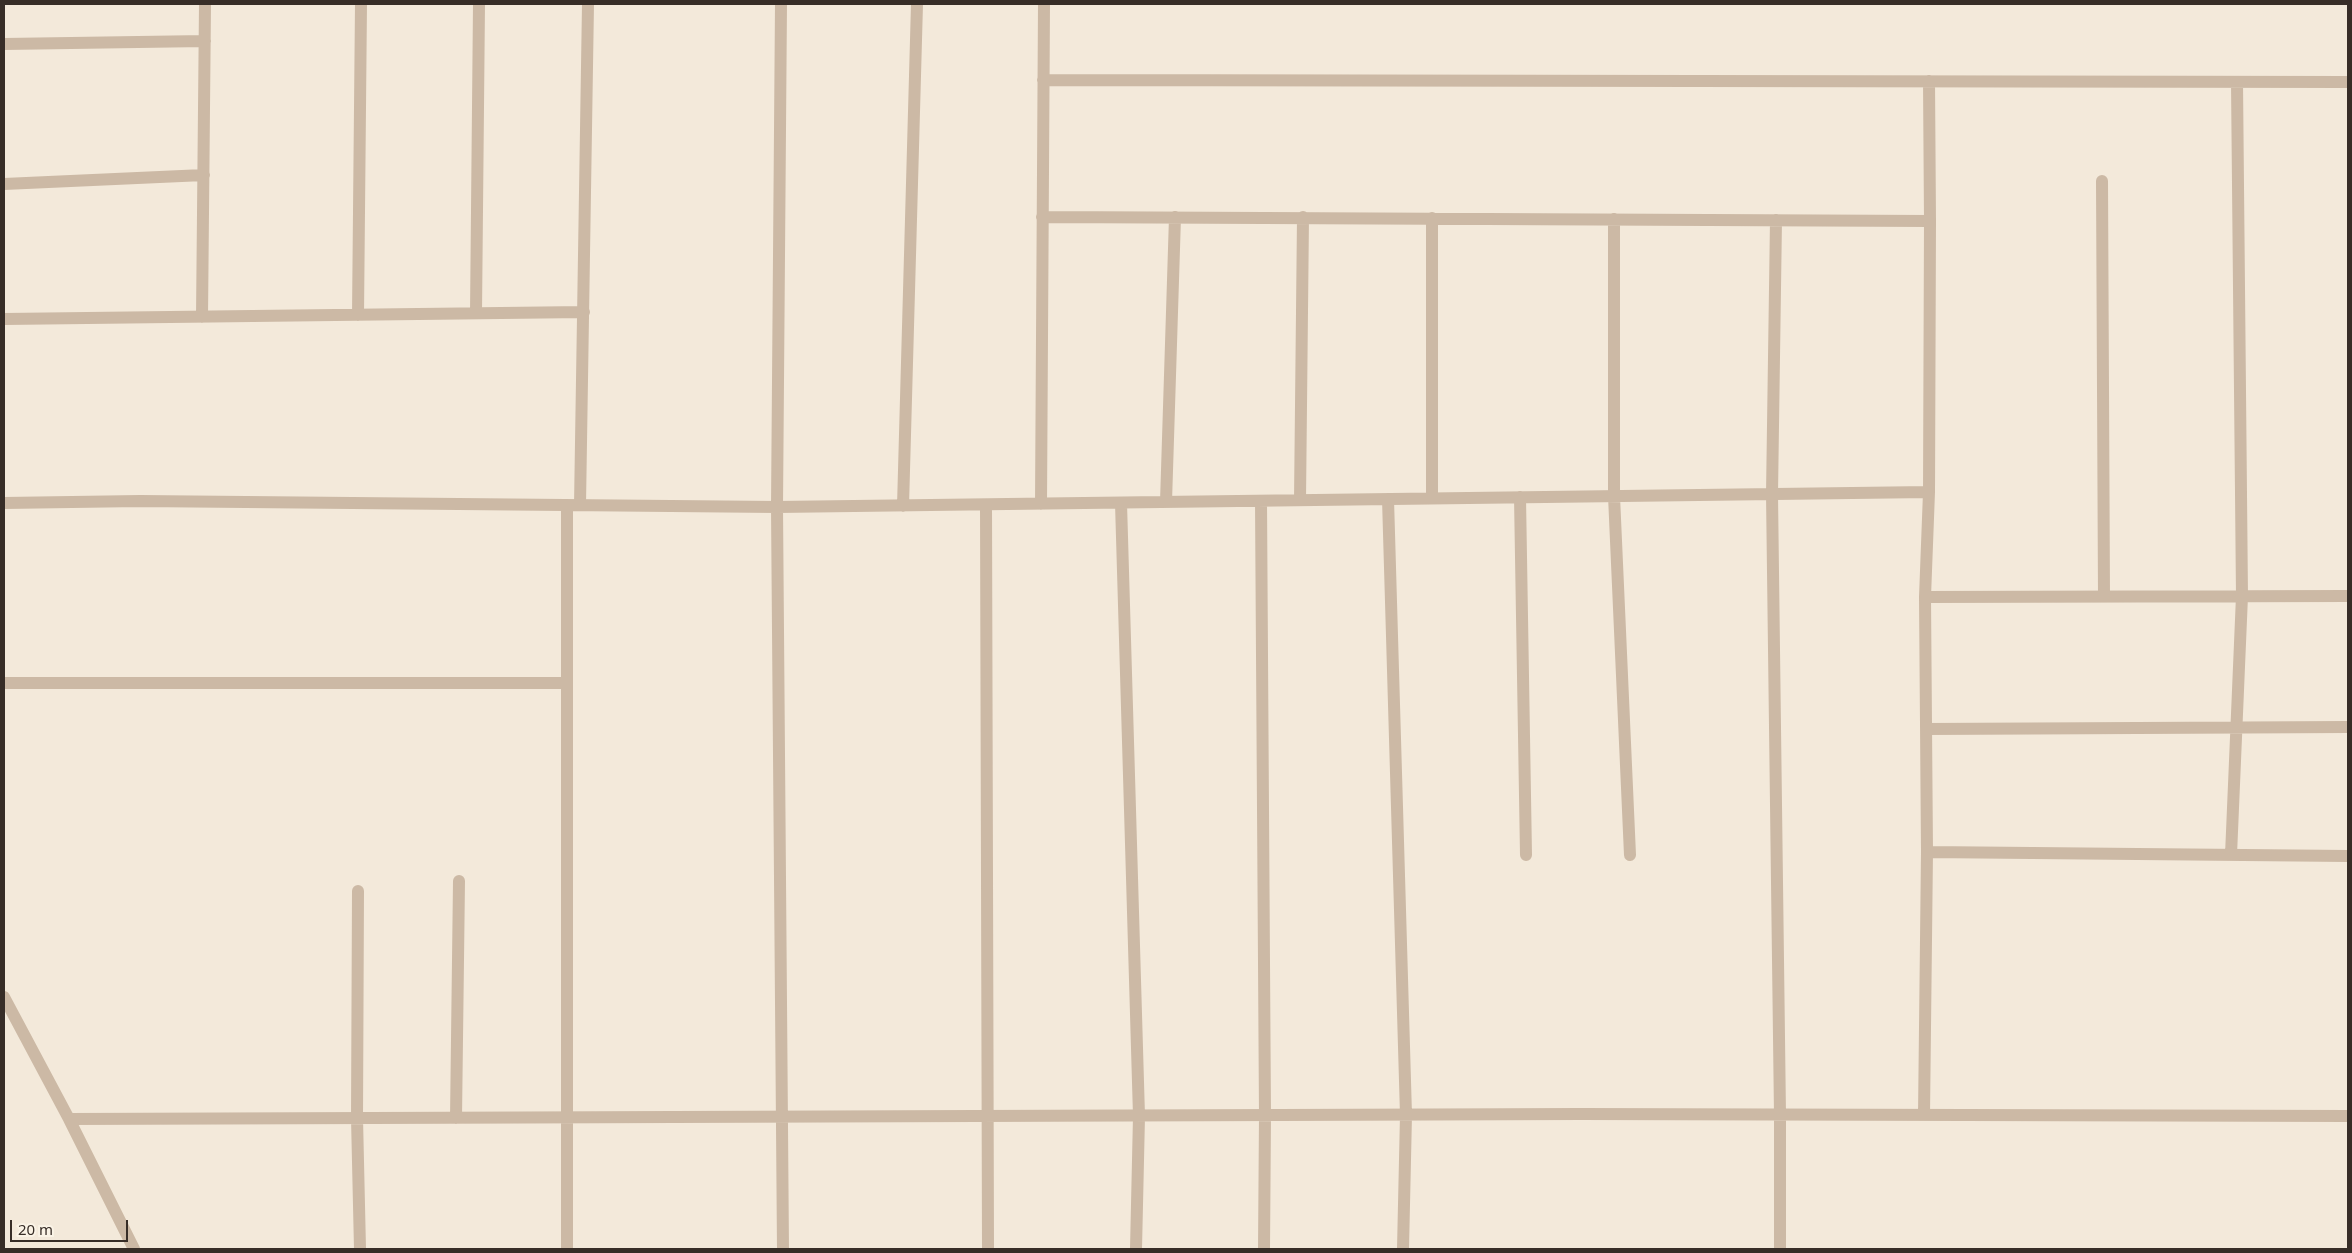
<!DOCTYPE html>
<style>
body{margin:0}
#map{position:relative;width:2352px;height:1253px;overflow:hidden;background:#f3e9da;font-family:"Noto Sans",sans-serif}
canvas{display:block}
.frame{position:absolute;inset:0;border:5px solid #372d27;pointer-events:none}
.scale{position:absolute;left:10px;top:1220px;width:118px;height:22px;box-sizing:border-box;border:2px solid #372d27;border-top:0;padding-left:6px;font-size:15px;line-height:18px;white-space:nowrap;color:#372d27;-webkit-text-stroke:4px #faf3e6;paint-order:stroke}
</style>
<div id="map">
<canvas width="2352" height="1253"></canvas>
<div class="frame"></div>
<div class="scale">20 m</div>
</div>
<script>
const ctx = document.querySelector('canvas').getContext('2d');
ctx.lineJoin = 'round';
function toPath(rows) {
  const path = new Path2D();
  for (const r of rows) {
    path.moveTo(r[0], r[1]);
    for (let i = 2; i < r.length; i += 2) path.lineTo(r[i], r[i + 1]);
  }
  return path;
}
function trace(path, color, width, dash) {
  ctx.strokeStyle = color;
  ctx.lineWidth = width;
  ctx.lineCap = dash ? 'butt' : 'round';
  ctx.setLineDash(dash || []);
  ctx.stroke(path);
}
const service = toPath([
 [4,683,567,683]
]);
const minor = toPath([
 [781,4,777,507,783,1249],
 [4,44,205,41],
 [1043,80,2348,82],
 [1929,81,1930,221],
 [2102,181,2104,596],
 [4,184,204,175],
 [1042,217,1930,221,1929,492,1925,597,1927,852,1924,1115],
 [1432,218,1432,498],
 [1614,219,1614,496,1630,855],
 [1776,220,1772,494,1780,1115,1780,1249],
 [476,313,479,4],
 [358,315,361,4],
 [202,317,205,4],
 [4,319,584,312],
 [1520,497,1526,855],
 [1388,499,1406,1115,1403,1249],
 [1300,500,1303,217],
 [1261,501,1265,1115,1264,1249],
 [1166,502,1175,217],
 [4,503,140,501,777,507,1929,492],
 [1121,503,1139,1116,1136,1249],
 [1041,504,1044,4],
 [567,505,567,1249],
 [580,505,588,4],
 [986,505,988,1249],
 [903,506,917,4],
 [1925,597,2348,596],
 [1926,729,2348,727],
 [1927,852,2348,856],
 [2231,855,2242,596,2237,82],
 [358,891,357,1118,360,1249],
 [4,997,69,1119,134,1249],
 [456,1118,459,881],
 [69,1119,1581,1114,2348,1116]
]);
trace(service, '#ccb9a5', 12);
trace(minor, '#ccb9a5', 12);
</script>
